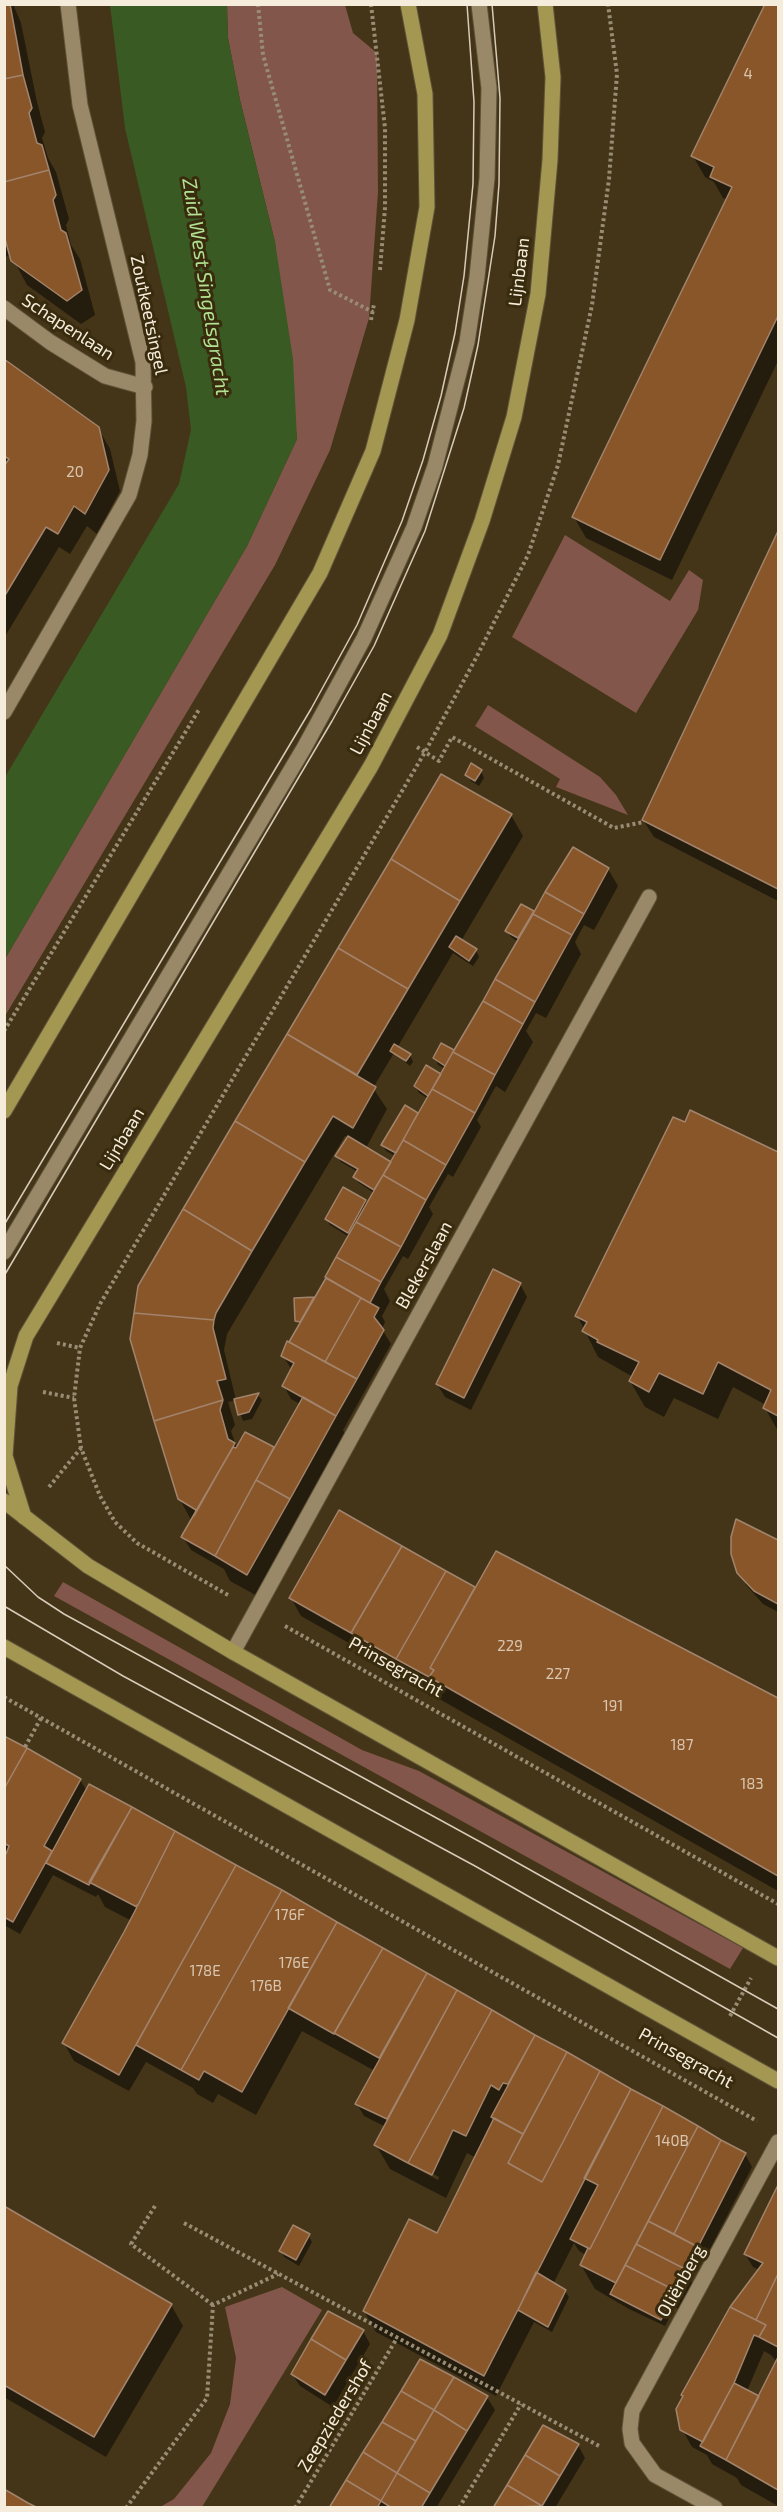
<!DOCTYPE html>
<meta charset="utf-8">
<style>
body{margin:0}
#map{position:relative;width:783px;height:2512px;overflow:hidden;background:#443518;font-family:"Exo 2",sans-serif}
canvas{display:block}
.frame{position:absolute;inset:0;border:6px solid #f5ecdb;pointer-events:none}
</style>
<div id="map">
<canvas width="783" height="2512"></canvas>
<div class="frame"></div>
</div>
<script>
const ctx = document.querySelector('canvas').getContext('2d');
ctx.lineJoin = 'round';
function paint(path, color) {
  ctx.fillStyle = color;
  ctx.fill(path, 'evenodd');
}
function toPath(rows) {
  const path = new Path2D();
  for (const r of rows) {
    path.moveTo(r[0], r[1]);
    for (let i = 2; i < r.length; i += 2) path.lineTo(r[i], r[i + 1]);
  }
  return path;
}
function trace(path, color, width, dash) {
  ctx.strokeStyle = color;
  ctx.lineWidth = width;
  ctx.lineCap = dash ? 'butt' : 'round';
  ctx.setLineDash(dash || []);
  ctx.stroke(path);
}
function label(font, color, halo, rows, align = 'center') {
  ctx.font = font + ' "Exo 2",sans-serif';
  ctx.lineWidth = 6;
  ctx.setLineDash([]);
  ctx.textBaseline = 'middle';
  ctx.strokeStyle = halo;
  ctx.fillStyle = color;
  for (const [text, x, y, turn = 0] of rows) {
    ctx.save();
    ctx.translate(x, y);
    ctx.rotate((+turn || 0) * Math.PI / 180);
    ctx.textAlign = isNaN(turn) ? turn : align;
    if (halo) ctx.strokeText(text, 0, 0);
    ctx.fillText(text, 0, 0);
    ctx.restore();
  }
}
const green = toPath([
 [227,5,345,5,353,33,377,53,378,192,369,318,330,450,275,565,5,1016,5,959,247,546,297,439,275,242,240,100,228,38],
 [565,535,670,601,689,570,703,580,698,610,636,713,512,637],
 [488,705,600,777,616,795,628,815,556,787,560,779,475,726],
 [63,1582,362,1750,419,1771,743,1948,730,1969,54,1596],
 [282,2287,322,2310,202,2507,160,2507,174,2499,211,2453,230,2404,236,2358,225,2307]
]);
const water = toPath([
 [110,5,227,5,228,38,240,100,275,242,293,359,297,439,247,546,5,959,5,777,179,484,191,430,186,387,125,128]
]);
const shadow = toPath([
 [4,4,13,4,21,23,37,102,45,132,42,138,48,158,56,172,69,219,66,225,71,245,80,259,95,315,81,324,27,285,11,255,5,257],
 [766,4,778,4,778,361,672,580,586,538,574,517,728,200,723,198,714,182,705,177,693,156],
 [4,360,98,428,110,449,120,491,97,534,87,526,70,554,59,547,4,638],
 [778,535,778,901,654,837,643,820],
 [481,771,484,778,479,786,471,781,467,775],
 [442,776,511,815,523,836,461,941,476,950,479,957,473,966,453,953,397,1048,410,1055,413,1062,410,1066,394,1053,373,1088,387,1109,366,1148,391,1164,395,1156,386,1151,382,1145,417,1114,418,1117,429,1099,419,1093,415,1086,442,1076,445,1069,438,1065,435,1058,442,1045,454,1053,518,942,511,937,507,931,522,906,534,913,608,869,618,886,594,930,584,925,575,942,581,954,546,1018,536,1013,526,1031,533,1042,505,1092,496,1086,477,1120,481,1127,453,1177,448,1174,429,1207,433,1214,408,1259,403,1256,384,1289,390,1301,382,1316,385,1322,382,1329,391,1344,343,1430,349,1442,261,1598,230,1581,224,1569,191,1550,183,1537,191,1520,179,1498,140,1286],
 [345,1136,349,1138,337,1156,341,1162,358,1172,355,1177,359,1183,374,1193,367,1205,365,1201,326,1219,330,1225,349,1237,315,1299,296,1300,299,1325,283,1356,292,1370,284,1386,291,1399,300,1404,274,1451,273,1448,237,1449,231,1431,235,1425,228,1402,236,1400,243,1421,252,1419,262,1400,258,1395,236,1400,224,1350,227,1334],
 [691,1112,778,1155,778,1431,765,1408,766,1405,733,1387,718,1419,674,1398,664,1417,645,1407,630,1381,633,1377,598,1357,577,1315],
 [520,1284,527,1297,471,1410,445,1397,437,1384],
 [339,1512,476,1590,496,1553,778,1699,778,1891,367,1658,363,1651,301,1616,291,1598],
 [737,1521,778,1542,778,1612,763,1604,747,1586,739,1572],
 [4,1738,80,1780,87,1791,132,1808,745,2154,752,2167,705,2259,700,2256,689,2278,700,2296,690,2315,675,2307,665,2326,629,2309,595,2289,581,2265,586,2255,579,2251,574,2243,553,2284,565,2291,569,2297,552,2332,534,2322,496,2396,376,2332,364,2311,438,2235,476,2158,467,2153,446,2198,390,2169,376,2145,386,2127,364,2116,357,2104,375,2071,302,2031,256,2115,218,2094,213,2103,197,2094,193,2088,146,2062,129,2091,74,2061,64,2043,132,1921,105,1907,98,1894,96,1897,53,1875,20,1934,4,1925,4,1855,7,1856,8,1853,4,1851],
 [395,2154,439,2177,438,2180,395,2157],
 [778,2189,778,2506,741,2485,737,2478,712,2464,707,2455,692,2447,682,2429,759,2270,753,2267,745,2254],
 [764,2351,771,2355,777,2362,759,2397,747,2391],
 [4,2207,171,2305,183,2326,106,2457,4,2397],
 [308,2235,312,2242,299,2266,284,2257,281,2251],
 [363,2331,370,2344,333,2407,300,2386,292,2374],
 [487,2397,495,2410,436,2508,332,2508],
 [578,2445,585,2458,555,2508,495,2508]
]);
const building = toPath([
 [4,4,10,4,23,75,4,79,4,4],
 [765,4,778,4,778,316,660,560,572,517,732,187,710,177,714,167,691,156,765,4],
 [23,75,32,108,29,113,37,143,42,145,49,170,4,182,4,79,23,75],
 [49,170,56,195,53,200,61,230,66,233,82,290,67,301,11,261,4,235,4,182,49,170],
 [4,359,99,427,109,470,85,514,74,506,58,534,46,527,4,597,4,466,9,459,4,456,4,359],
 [778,531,778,889,642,820,778,531],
 [471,763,482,770,475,781,465,775,471,763],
 [441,774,512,814,460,901,391,859,441,774],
 [573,847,609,868,584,914,545,892,573,847],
 [391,859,460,901,408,989,338,948,391,859],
 [545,892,584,914,572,935,533,914,545,892],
 [521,904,534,911,518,938,505,931,521,904],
 [533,914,572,935,535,1002,495,979,533,914],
 [456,936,477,949,469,961,449,947,456,936],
 [338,948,408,989,357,1075,287,1034,338,948],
 [495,979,535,1002,523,1024,483,1001,495,979],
 [483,1001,523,1024,495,1075,453,1052,483,1001],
 [287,1034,376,1087,353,1128,333,1116,305,1162,235,1121,287,1034],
 [441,1043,454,1050,445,1066,433,1058,441,1043],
 [394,1044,411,1054,406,1061,390,1051,394,1044],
 [453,1052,495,1075,475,1113,432,1089,453,1052],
 [426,1065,441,1074,428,1096,414,1086,426,1065],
 [432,1089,475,1113,446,1165,403,1140,432,1089],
 [405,1105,418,1113,396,1153,381,1145,405,1105],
 [690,1110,778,1152,778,1416,763,1408,771,1390,718,1362,703,1394,659,1373,649,1392,629,1381,639,1362,597,1342,598,1340,582,1331,587,1322,575,1316,673,1117,685,1122,690,1110],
 [235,1121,305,1162,252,1251,183,1209,235,1121],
 [348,1136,391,1162,374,1190,353,1177,358,1169,335,1156,348,1136],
 [403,1140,446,1165,426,1200,383,1175,403,1140],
 [383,1175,426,1200,401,1247,356,1222,383,1175],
 [343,1187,366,1200,348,1233,325,1219,343,1187],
 [183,1209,252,1251,216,1313,214,1320,134,1313,138,1286,183,1209],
 [356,1222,401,1247,381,1282,336,1257,356,1222],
 [336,1257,381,1282,370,1303,325,1277,336,1257],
 [493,1269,521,1283,464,1398,436,1384,493,1269],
 [326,1278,361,1298,325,1362,289,1342,326,1278],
 [314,1297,300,1322,295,1321,294,1298,314,1297],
 [361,1298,379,1308,374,1317,384,1330,357,1379,325,1362,361,1298],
 [134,1313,214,1320,213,1328,226,1379,217,1381,223,1400,154,1421,130,1339,134,1313],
 [287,1341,357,1379,336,1416,282,1386,294,1363,281,1356,287,1341],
 [259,1393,249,1412,238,1415,234,1399,259,1393],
 [303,1397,336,1416,290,1499,256,1480,303,1397],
 [223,1400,220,1410,228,1439,235,1443,194,1516,196,1510,178,1499,154,1421,223,1400],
 [245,1432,274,1447,215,1556,181,1537,233,1447,236,1448,245,1432],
 [256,1480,290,1499,247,1575,215,1556,256,1480],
 [339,1510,402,1546,351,1633,289,1598,339,1510],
 [736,1519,778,1540,778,1604,754,1591,737,1573,731,1554,731,1537,736,1519],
 [402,1546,446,1571,396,1659,351,1633,402,1546],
 [496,1551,778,1698,778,1876,429,1677,434,1670,430,1668,496,1551],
 [446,1571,475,1587,430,1668,434,1670,429,1677,396,1659,446,1571],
 [4,1736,27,1748,4,1789,4,1736],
 [27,1748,81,1779,44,1846,52,1851,13,1922,4,1917,4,1853,6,1854,9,1846,4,1843,4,1789,27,1748],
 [89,1784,132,1807,89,1885,46,1863,89,1784],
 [132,1807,175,1831,138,1905,135,1906,89,1882,132,1807],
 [175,1831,236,1865,119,2075,62,2043,124,1932,137,1907,135,1906,138,1905,175,1831],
 [236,1865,282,1890,181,2070,136,2045,236,1865],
 [282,1890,337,1922,242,2092,204,2071,199,2080,181,2070,282,1890],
 [337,1922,383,1948,334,2034,288,2008,337,1922],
 [383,1948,427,1973,379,2058,334,2033,383,1948],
 [427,1973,457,1990,387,2119,355,2104,427,1973],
 [457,1990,492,2010,408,2163,374,2145,457,1990],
 [492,2010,535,2035,508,2084,503,2083,499,2090,491,2085,466,2136,453,2130,432,2175,408,2163,492,2010],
 [535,2035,567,2052,523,2134,491,2117,535,2035],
 [567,2052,600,2071,542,2182,508,2163,567,2052],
 [600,2071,631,2089,484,2376,363,2311,409,2219,437,2233,494,2118,523,2134,508,2163,542,2182,600,2071],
 [631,2089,663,2106,590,2249,570,2239,598,2185,584,2178,631,2089],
 [663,2106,698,2126,616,2283,580,2265,588,2248,590,2249,663,2106],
 [698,2126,721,2140,674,2234,648,2221,698,2126],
 [721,2140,746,2153,698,2247,674,2234,721,2140],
 [778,2185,778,2274,756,2320,730,2307,763,2263,744,2254,778,2185],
 [4,2206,172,2304,94,2437,4,2385,4,2206],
 [648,2221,698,2247,687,2270,636,2244,648,2221],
 [293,2225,310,2234,296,2260,279,2251,293,2225],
 [636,2244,687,2270,676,2291,625,2265,636,2244],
 [625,2265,676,2291,661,2320,610,2294,625,2265],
 [536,2272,566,2290,548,2327,518,2310,536,2272],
 [778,2274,778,2347,759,2337,766,2325,756,2320,778,2274],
 [730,2307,766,2325,759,2337,754,2335,734,2383,703,2442,680,2430,676,2409,683,2396,681,2395,730,2307],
 [328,2311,364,2330,346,2360,311,2339,328,2311],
 [311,2339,346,2360,325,2395,291,2374,311,2339],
 [778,2357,778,2490,726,2460,778,2357],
 [420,2359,454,2377,434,2410,401,2391,420,2359],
 [454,2377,488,2396,467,2431,434,2410,454,2377],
 [734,2383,759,2396,726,2460,700,2446,734,2383],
 [401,2391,434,2410,416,2441,382,2422,401,2391],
 [434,2410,467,2431,430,2493,397,2473,434,2410],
 [382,2422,416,2441,397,2473,363,2452,382,2422],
 [543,2425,579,2444,560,2476,525,2455,543,2425],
 [363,2452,397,2473,381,2501,346,2480,363,2452],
 [525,2455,560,2476,542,2506,507,2485,525,2455],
 [397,2473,430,2493,421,2508,392,2508,381,2501,397,2473],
 [346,2480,381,2501,377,2508,329,2508,346,2480],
 [507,2485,542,2506,493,2508,507,2485],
 [4,2489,28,2503,38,2508,4,2508,4,2489]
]);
const path = toPath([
 [258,4,263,55,330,290,373,312],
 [371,4,385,128,385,208,380,270],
 [371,320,374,304],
 [417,747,439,761,452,737,614,828,644,822],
 [4,1031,200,708],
 [57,1343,80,1348],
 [43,1392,74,1398],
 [49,1487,81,1448],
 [228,1595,137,1543,115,1522,100,1496,81,1448,74,1398,80,1348,100,1304,425,752,476,658,528,555,558,465,592,305,609,179,617,74,608,4],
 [285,1626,778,1904],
 [4,1697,757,2121],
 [25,1747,41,1718],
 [730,2016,751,1978],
 [155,2206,131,2244,213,2305],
 [184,2223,601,2447],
 [126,2508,207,2398,213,2305,278,2274],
 [295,2508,397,2338],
 [459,2508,521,2404]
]);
const lane = toPath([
 [4,1252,304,748,364,638,414,527,435,466,467,342,477,277,487,178,489,88,479,4],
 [233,1652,649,897]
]);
const street = toPath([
 [4,308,50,342,105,376,145,387],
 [4,712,129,495,140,455,144,421,143,362,80,105,68,4],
 [715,2508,655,2475,632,2443,630,2429,632,2411,778,2142]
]);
const secondary = toPath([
 [4,1111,320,573,373,451,407,320,427,207,425,94,408,4],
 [10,1386,5,1456,24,1517],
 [4,1393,10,1386,26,1336,371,766,440,635,482,521,514,417,538,294,550,160,553,77,545,4],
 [4,1501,88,1566,233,1652,778,1958],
 [4,1647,778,2081]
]);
const tram = toPath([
 [4,1225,311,709,357,625,402,521,423,460,441,396,455,333,464,276,473,184,474,102,467,4],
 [4,1276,332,721,374,646,425,531,464,408,478,345,495,236,499,184,500,98,492,4],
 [4,1565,38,1597,64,1614,484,1844,778,2009],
 [4,1606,123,1676,475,1866,778,2038]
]);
const numberNames = [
 ["4",748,74],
 ["20",75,472],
 ["229",510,1646],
 ["227",558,1674],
 ["191",613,1706],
 ["187",682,1745],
 ["183",752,1784],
 ["176F",290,1915],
 ["176E",294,1963],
 ["178E",205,1971],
 ["176B",266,1986],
 ["140B",672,2141]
];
const streetNames = [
 ["Lijnbaan",519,272,-83],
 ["Zoutkeetsingel",149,315,78],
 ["Schapenlaan",68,327,33],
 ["Lijnbaan",371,723,-62],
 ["Lijnbaan",122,1139,-59],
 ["Blekerslaan",424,1265,-61],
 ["Prinsegracht",396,1667,29],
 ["Prinsegracht",686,2058,29],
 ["Oliënberg",681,2281,-61],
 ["Zeepziedershof",335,2416,-59]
];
const waterNames = [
 ["Zuid West Singelsgracht",206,287,81]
];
paint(green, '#82564b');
paint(water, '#3a5a23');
paint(shadow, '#0007');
paint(building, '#89562a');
trace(building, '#a2846d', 1.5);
trace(lane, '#5f5339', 17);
trace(street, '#5f5339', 17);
trace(secondary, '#5f5339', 17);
trace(path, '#988c74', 4, [3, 3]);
trace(lane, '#9a8969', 15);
trace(street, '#9a8969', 15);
trace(secondary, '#a39752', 15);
trace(tram, '#d6cbb8', 1.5);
label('15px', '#dac6af', null, numberNames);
label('18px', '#f5ecdb', '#392b0d', streetNames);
label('italic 20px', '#b0e291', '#392b0d', waterNames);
</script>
